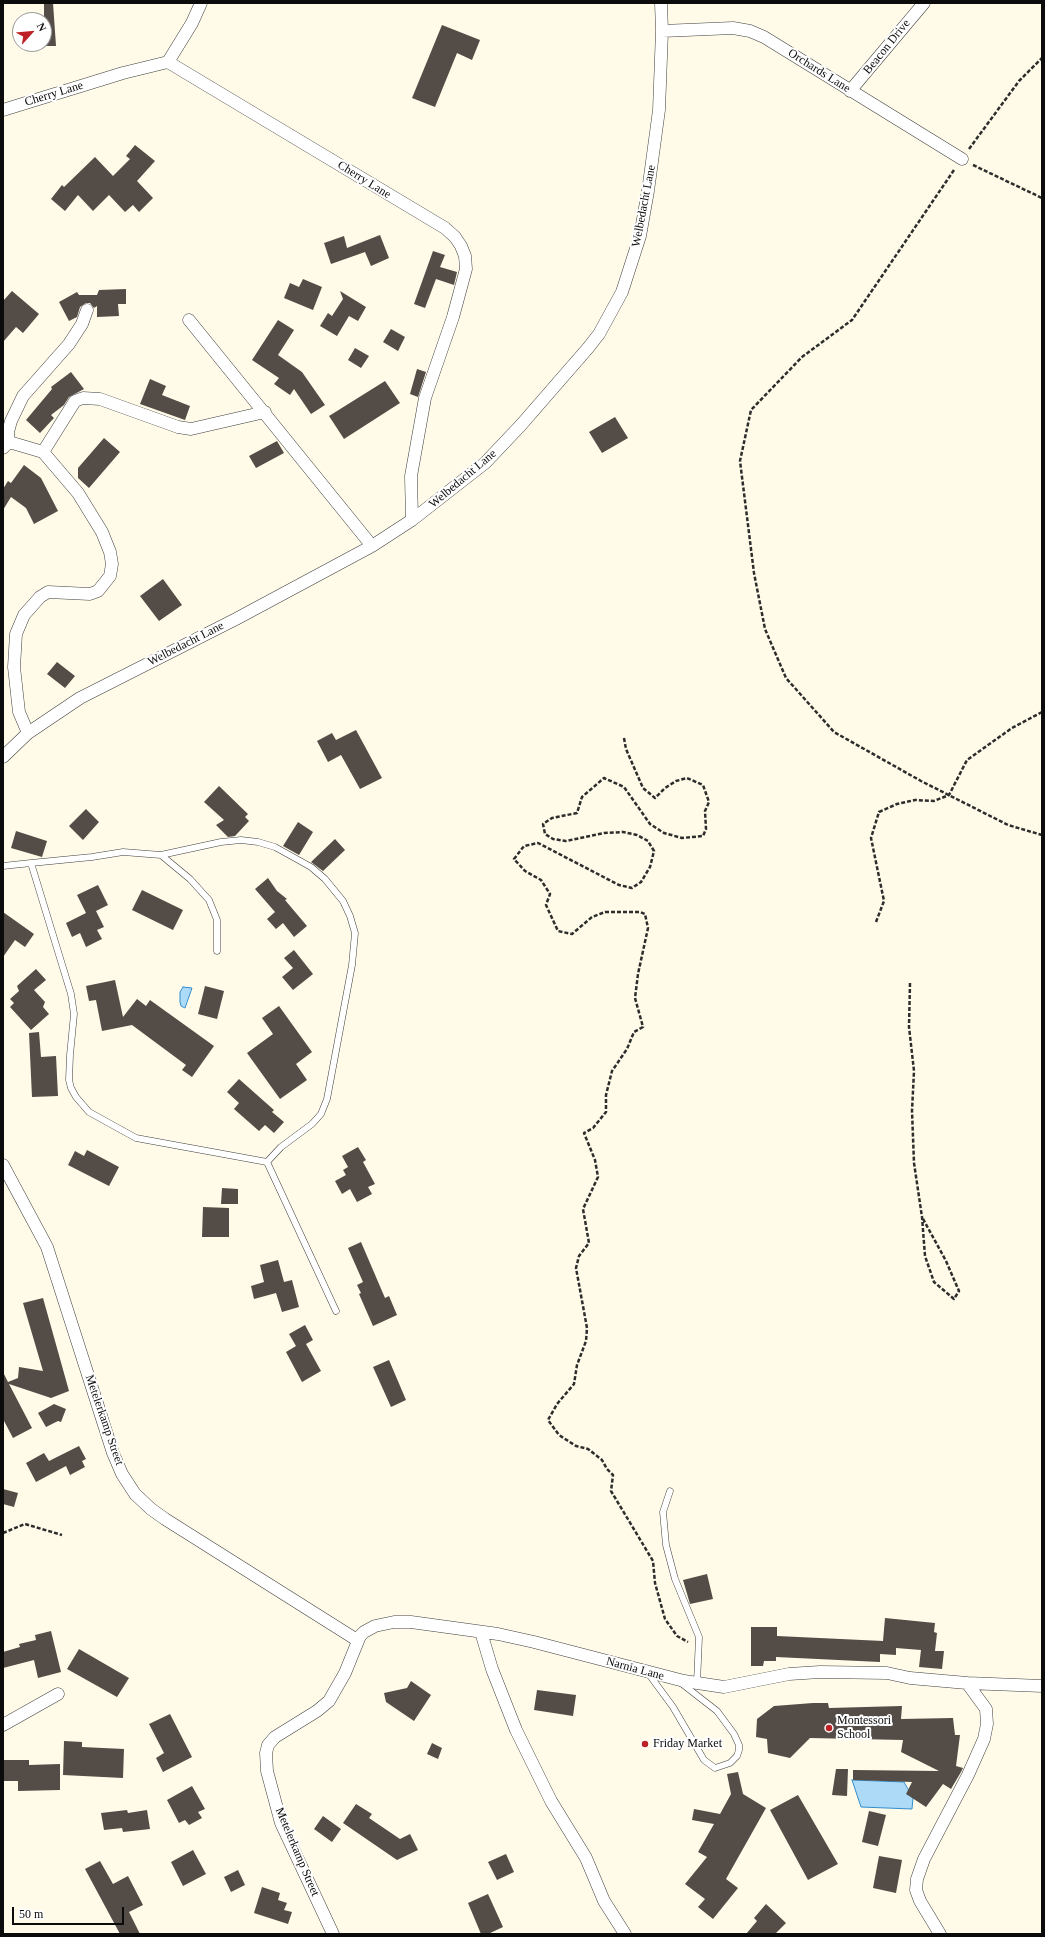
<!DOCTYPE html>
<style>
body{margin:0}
#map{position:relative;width:1045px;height:1937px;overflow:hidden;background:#fffbe8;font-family:"Times New Roman",serif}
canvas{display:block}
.frame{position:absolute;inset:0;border:4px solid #0b0b0b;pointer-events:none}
.north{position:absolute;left:12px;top:12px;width:40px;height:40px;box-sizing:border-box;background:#fff;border:1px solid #9d9d9d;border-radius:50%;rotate:63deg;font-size:11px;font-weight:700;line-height:16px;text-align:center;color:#0b0b0b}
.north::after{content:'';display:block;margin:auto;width:14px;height:18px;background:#bc2126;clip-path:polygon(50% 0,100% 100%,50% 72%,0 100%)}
.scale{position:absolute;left:12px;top:1907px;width:112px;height:18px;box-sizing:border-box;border:2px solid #0b0b0b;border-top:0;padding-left:5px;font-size:12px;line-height:14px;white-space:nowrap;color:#0b0b0b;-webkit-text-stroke:3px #fff;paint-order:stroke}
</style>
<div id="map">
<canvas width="1045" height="1937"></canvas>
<div class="frame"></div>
<div class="north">N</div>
<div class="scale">50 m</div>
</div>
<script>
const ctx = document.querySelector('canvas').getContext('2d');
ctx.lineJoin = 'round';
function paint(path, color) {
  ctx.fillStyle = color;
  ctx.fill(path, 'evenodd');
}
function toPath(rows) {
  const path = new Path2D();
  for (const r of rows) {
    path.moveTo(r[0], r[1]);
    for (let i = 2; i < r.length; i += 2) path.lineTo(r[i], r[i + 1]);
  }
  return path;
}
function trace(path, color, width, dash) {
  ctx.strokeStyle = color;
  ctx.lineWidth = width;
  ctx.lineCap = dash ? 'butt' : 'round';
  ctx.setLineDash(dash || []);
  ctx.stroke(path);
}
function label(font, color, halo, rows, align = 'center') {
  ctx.font = font + ' "Times New Roman",serif';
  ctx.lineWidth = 4;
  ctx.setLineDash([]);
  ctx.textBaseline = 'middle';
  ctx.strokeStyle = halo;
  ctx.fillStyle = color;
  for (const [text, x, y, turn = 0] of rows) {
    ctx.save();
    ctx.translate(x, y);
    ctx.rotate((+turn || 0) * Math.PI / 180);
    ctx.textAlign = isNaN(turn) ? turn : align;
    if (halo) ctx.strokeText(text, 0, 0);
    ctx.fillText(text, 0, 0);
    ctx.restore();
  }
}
const water = toPath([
 [183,987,192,988,185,1008,181,1006,180,1002,180,992,183,987],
 [852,1780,904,1782,913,1798,912,1809,861,1807,852,1780]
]);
const building = toPath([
 [44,3,53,3,56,46,44,46],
 [442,25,480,40,472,60,457,53,435,107,412,98],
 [135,145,155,161,137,181,153,198,139,212,133,205,125,212,109,195,93,211,78,195,65,211,51,199,62,185,64,187,95,157,113,176,130,159,126,156],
 [380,235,389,258,371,266,365,252,331,264,324,243,344,236,347,248],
 [433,251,445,255,440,267,457,272,454,285,436,279,425,308,414,304],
 [303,279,322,287,313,310,284,298,290,283,299,287],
 [126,289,126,304,118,304,119,316,97,317,97,306,94,308,90,303,86,303,80,307,77,317,69,321,59,302,77,292,79,295,97,295,99,290],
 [12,291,39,314,23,333,16,327,3,342,3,301],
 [340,291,366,307,358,321,349,316,337,336,320,326,328,313,332,316,343,299],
 [278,320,294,330,278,355,302,372,325,405,311,414,294,389,290,395,274,384,279,378,252,360],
 [391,329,405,337,398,351,383,342],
 [355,348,369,356,361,368,348,360],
 [417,369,426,372,418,397,410,394],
 [71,372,84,389,69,397,64,405,51,415,54,418,40,433,26,420,52,389,51,387],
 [150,379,166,386,162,395,190,406,185,420,140,404],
 [385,381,400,403,344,439,329,416],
 [615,417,628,438,602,453,589,432],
 [104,438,120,452,89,488,78,478,78,468],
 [277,441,284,453,256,468,249,456],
 [24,465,41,478,58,511,34,524,26,508,11,497,3,510,3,489,8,481,11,483],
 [163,579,182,605,159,621,140,596],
 [57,662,75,676,65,688,47,674],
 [356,730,382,778,360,789,341,755,328,762,317,741,332,733,336,740],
 [219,786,248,814,245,817,249,821,235,836,228,837,216,825,224,820,204,802],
 [86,809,99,822,83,840,69,826],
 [298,822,313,832,299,855,283,846],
 [16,831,47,841,42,857,11,848],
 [335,839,345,850,323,871,311,862],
 [268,878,277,891,287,899,285,900,307,926,294,937,283,923,276,929,267,919,275,912,255,889],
 [98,885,108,905,96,911,104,927,97,930,102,939,86,947,80,933,72,937,66,923,86,913,77,895],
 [142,890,183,910,173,930,132,910],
 [3,912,34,934,25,947,15,940,3,957],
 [294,950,313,974,293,990,282,977,293,968,284,958],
 [36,969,46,980,34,990,45,1002,43,1007,49,1014,31,1030,10,1007,14,1003,10,999,19,991,17,986],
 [115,980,123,1017,137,999,146,1006,150,1000,214,1046,192,1077,182,1070,186,1065,132,1025,102,1031,96,1000,89,1001,86,986],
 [205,986,224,991,217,1019,198,1014],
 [279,1006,312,1052,296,1064,307,1080,280,1099,247,1053,273,1034,262,1018],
 [39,1032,41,1057,56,1056,58,1096,32,1097,29,1033],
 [239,1079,274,1110,272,1112,284,1122,274,1133,265,1125,259,1131,234,1109,239,1103,227,1092],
 [358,1147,366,1160,363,1162,375,1184,368,1187,372,1194,357,1202,350,1189,342,1194,335,1181,346,1175,343,1170,348,1167,342,1156],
 [87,1150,119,1167,109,1186,68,1165,75,1151,84,1156],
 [222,1188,238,1189,238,1204,221,1204],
 [203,1207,229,1208,229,1237,202,1237],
 [361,1242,385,1298,389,1296,397,1315,373,1326,359,1294,361,1293,357,1285,363,1282,348,1248],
 [278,1260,284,1282,292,1280,299,1307,282,1312,276,1293,254,1299,251,1286,264,1282,260,1265],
 [43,1298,69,1391,51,1398,9,1384,32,1428,13,1438,3,1419,3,1372,8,1382,18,1378,19,1367,43,1371,23,1303],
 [305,1325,313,1340,306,1344,321,1371,302,1382,286,1352,296,1346,289,1334],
 [389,1360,406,1400,391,1407,373,1367],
 [54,1404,66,1409,61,1422,58,1421,46,1427,38,1413],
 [79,1446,86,1459,82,1461,85,1467,70,1475,66,1466,36,1482,26,1463,44,1453,49,1461],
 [3,1489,18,1493,14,1507,3,1504],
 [707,1574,713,1599,690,1604,683,1580],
 [885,1618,935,1623,934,1632,937,1633,935,1651,944,1651,942,1669,919,1667,921,1650,896,1648,896,1655,880,1654,880,1662,776,1657,776,1661,764,1661,763,1666,751,1666,751,1627,777,1627,777,1636,883,1641],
 [51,1631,61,1672,38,1678,34,1660,3,1668,3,1652,20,1647,19,1644,36,1640,35,1635],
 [79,1649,129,1678,117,1697,67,1669],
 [411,1681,431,1695,414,1721,386,1702,384,1693,407,1688],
 [537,1690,576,1695,573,1716,534,1710],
 [813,1703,828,1703,829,1708,902,1706,901,1719,953,1718,955,1735,960,1735,956,1766,963,1768,961,1772,951,1789,943,1784,926,1807,906,1794,912,1782,853,1780,853,1770,939,1771,901,1752,903,1740,810,1738,790,1758,768,1753,767,1739,756,1737,757,1719,774,1706],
 [170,1714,192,1757,163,1772,156,1758,164,1753,149,1724],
 [64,1741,82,1742,82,1747,124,1749,123,1778,63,1775],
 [432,1743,442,1748,438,1759,427,1754],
 [3,1760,29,1760,29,1765,60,1764,60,1790,18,1791,18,1781,4,1781],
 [836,1769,848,1769,847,1796,832,1795],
 [738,1772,743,1794,766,1808,726,1879,738,1888,713,1919,698,1907,705,1899,685,1884,707,1857,698,1852,714,1824,692,1820,694,1809,720,1814,731,1794,727,1774],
 [192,1786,205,1809,198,1812,202,1818,189,1825,185,1820,179,1823,167,1800],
 [798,1795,838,1864,808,1880,770,1810],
 [356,1804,372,1814,369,1818,400,1839,410,1834,418,1850,397,1860,343,1823],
 [127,1810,128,1813,147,1810,150,1829,123,1832,122,1828,104,1830,101,1813],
 [869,1811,886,1815,878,1846,862,1842],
 [323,1816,341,1829,332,1842,314,1829],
 [193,1850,206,1874,183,1886,171,1862],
 [506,1854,514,1872,497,1880,488,1862],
 [879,1856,902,1860,896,1893,873,1888],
 [100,1861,113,1884,128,1876,143,1905,129,1912,140,1934,120,1934,85,1869],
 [238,1870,245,1885,231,1892,224,1877],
 [262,1887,280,1893,278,1900,287,1903,284,1910,292,1912,288,1924,254,1913],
 [488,1894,503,1927,488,1934,481,1934,468,1903],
 [766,1904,786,1923,775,1934,746,1934,757,1921,754,1918]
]);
const path = toPath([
 [969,149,1019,81,1042,58],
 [973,165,1042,198],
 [954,170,852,320,802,357,751,410,740,461,754,573,765,629,786,678,834,732,921,781,1008,825,1042,835],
 [624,738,626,749,643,788,655,798,665,788,676,781,687,778,703,785,709,802,705,811,706,829,703,836,682,838,664,833,650,824,624,787,604,778,582,797,577,813,552,818,543,824,545,834,553,839,566,841,604,833,623,832,637,835,648,841,654,851,650,867,641,882,632,888,619,885,538,843,524,846,514,859,525,871,541,880,550,894,546,905,558,931,572,934,592,917,605,912,640,912,645,914,648,928,638,974,635,998,643,1027,634,1032,627,1049,612,1071,606,1095,606,1112,593,1128,584,1133,595,1160,598,1177,583,1209,589,1243,579,1256,576,1268,587,1328,586,1341,577,1365,574,1384,557,1404,548,1420,559,1435,576,1446,588,1449,602,1460,607,1469,613,1475,611,1491,653,1561,655,1583,665,1619,677,1636,688,1642],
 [876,922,884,901,871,838,879,812,897,804,915,800,934,801,949,795,967,760,1012,728,1042,712],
 [910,983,909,1027,914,1071,912,1111,914,1163,922,1217,925,1256,934,1282,954,1299,959,1291,946,1261,922,1217],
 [3,1533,25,1524,62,1535]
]);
const lane = toPath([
 [161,855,190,879,209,900,217,920,217,951],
 [3,866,31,863,92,857,123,852,161,855,221,842,241,840,258,842,275,847,311,867,325,879,343,901,350,916,355,933,352,965,327,1099,321,1114,312,1124,281,1147,267,1162,136,1138,89,1112,76,1097,71,1088,69,1080,70,1055,74,1014,71,994,31,863],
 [267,1162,336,1311],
 [670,1491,663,1512,666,1545,675,1579,699,1637,697,1683],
 [648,1673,673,1707,704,1760,715,1768,730,1763,737,1756,739,1750,739,1745,734,1734,717,1711,681,1683]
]);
const street = toPath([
 [662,31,733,28,750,31,764,37,962,159],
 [168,62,192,23,201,3],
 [850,91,924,3],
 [3,110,123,73,168,62,445,228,455,237,461,246,465,256,466,269,453,317,425,398,411,476,412,520],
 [189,320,372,546],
 [9,442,8,432,11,421,23,396,69,344,82,324,87,310],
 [3,448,9,442,43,452,78,493,102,532,110,552,112,564,110,576,98,591,90,594,48,592,40,597,24,615,16,634,14,667,19,712,28,733],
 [43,452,75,401,83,398,100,399,178,427,191,429,265,412],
 [3,757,28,733,80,698,236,619,372,546,412,520,485,463,521,425,588,348,599,334,622,292,640,236,648,191,659,110,662,31,661,3],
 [3,1165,47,1247,113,1453,122,1474,135,1494,151,1509,165,1519,357,1640],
 [481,1632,492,1669,516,1730,551,1801,586,1858,604,1901,625,1934],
 [3,1725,58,1694],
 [333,1934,281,1823,267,1771,266,1753,268,1745,275,1737,317,1711,329,1701,345,1673,360,1636,364,1632,375,1626,394,1622,411,1622,498,1634,534,1642,684,1681,724,1687,789,1674,820,1672,887,1673,910,1678,967,1683,1042,1686],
 [940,1934,920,1901,916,1890,917,1879,924,1859,968,1775,984,1739,987,1724,986,1709,967,1683]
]);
const markers = [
 [829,1728,4,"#bc2126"],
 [645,1744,4,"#bc2126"]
];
const streetNames = [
 ["Beacon Drive",887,47,-51],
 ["Orchards Lane",819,71,32],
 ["Cherry Lane",54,94,-17],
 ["Cherry Lane",364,180,32],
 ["Welbedacht Lane",644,206,-79],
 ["Welbedacht Lane",463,479,-40],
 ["Welbedacht Lane",186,644,-27],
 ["Metelerkamp Street",104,1420,71],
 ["Narnia Lane",635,1669,15],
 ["Metelerkamp Street",297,1852,67]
];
const poiNames = [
 ["Montessori",837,1721],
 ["School",837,1735],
 ["Friday Market",653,1744]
];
paint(water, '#acdaf7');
trace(water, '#328ecf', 1);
paint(building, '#534c47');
trace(lane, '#3e3e3e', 7);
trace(street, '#3e3e3e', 13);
trace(path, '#2d2d2d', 2.5, [4, 2]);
trace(lane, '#fff', 6);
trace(street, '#fff', 12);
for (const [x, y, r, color] of markers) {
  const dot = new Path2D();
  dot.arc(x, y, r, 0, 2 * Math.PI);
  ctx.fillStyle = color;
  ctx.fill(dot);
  trace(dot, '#fff', 1.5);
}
label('12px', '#0b0b0b', '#fff', streetNames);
label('12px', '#0b0b0b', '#fff', poiNames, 'left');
</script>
